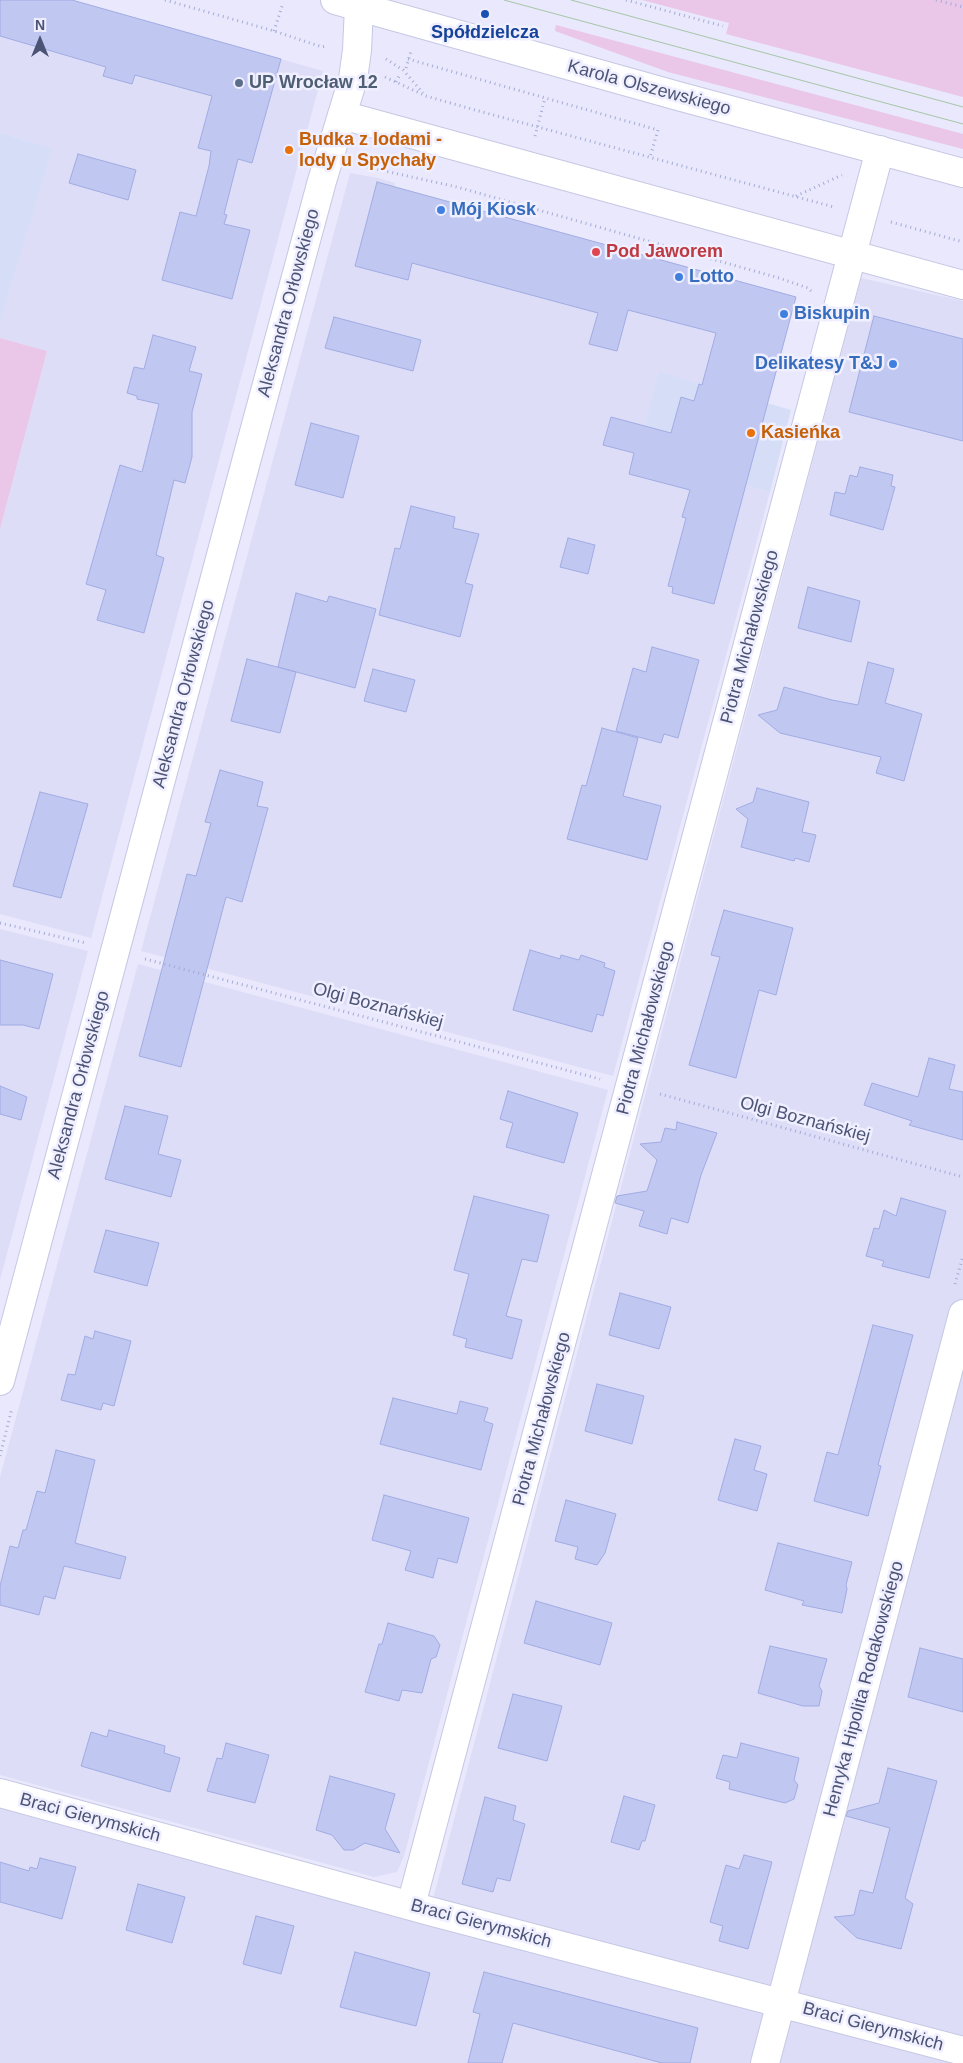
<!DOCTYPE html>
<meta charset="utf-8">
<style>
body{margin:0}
#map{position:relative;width:963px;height:2063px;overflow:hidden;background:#e9e8fc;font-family:Arial,sans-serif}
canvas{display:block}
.north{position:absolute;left:15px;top:15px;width:50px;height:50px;-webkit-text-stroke:4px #f0efff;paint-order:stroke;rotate:0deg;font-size:14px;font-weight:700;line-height:20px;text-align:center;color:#4c5476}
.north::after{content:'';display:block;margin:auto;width:18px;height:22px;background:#4c5476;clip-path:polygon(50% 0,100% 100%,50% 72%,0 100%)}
</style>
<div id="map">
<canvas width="963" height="2063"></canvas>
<div class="north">N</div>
</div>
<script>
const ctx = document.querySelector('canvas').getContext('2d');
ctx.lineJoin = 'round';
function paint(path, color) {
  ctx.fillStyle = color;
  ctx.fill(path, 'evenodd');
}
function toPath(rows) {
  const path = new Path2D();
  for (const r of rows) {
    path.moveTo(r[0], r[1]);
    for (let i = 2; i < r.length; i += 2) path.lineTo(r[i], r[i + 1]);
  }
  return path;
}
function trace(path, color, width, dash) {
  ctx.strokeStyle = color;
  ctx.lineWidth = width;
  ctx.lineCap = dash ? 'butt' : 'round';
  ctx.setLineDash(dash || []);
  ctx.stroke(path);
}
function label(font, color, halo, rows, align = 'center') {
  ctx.font = font + ' Arial,sans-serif';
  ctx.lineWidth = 5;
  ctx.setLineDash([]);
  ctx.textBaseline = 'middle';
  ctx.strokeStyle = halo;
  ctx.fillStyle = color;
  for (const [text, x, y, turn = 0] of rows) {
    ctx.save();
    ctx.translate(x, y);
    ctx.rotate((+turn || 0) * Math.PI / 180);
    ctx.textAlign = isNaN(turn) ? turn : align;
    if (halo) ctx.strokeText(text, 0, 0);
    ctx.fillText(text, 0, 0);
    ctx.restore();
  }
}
const residential = toPath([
 [0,0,72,0,323,71,91,938,0,914,0,529,47,351,0,338,0,322,51,148,0,133],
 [350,173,378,178,395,183,394,187,790,295,794,303,768,403,659,373,638,454,770,492,613,1076,141,951],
 [861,278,963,301,963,2063,0,2063,0,1801,428,1918],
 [0,929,88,951,0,1280],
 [138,964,608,1090,404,1856,397,1872,374,1877,0,1775,0,1477]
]);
const commercial = toPath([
 [0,133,52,148,0,322],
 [659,372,791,410,770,492,637,454]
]);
const green = toPath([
 [642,0,963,0,963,97,726,34,729,23],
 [556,25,963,134,963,149,668,72,555,31],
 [0,338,47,351,0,529]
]);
const building = toPath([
 [0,0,72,0,281,59,252,163,238,159,224,214,227,215,224,224,250,230,232,299,162,280,180,212,196,216,209,166,211,151,198,148,212,96,135,75,132,84,103,76,106,67,0,36,0,0],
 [78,154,136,170,128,200,69,183,78,154],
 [377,182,796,297,714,604,672,593,673,587,668,586,686,518,682,517,690,490,629,474,634,453,603,445,611,417,671,433,681,397,694,401,699,384,702,385,716,333,628,310,617,351,589,344,598,313,412,263,408,280,355,266,377,182],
 [874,316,963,339,963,441,849,412,874,316],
 [334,317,421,340,413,371,325,348,334,317],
 [153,335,196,347,189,371,202,374,192,412,192,457,185,483,174,480,156,555,164,558,144,633,97,620,106,590,86,584,120,465,142,472,159,404,137,399,137,396,127,393,134,367,144,369,153,335],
 [311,423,359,436,343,498,295,485,311,423],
 [860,467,893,475,891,486,895,487,883,530,830,515,835,492,845,494,850,475,857,477,860,467],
 [411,506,455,517,453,528,479,534,465,583,473,585,460,637,379,615,395,548,400,549,411,506],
 [568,538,595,545,588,574,560,567,568,538],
 [808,587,860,601,851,642,798,628,808,587],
 [296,593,327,602,329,596,376,609,355,688,278,667,296,593],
 [652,647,699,660,678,738,664,734,661,743,616,731,633,668,646,672,652,647],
 [247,659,296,672,280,733,231,721,247,659],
 [868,662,894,669,885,703,922,714,904,781,876,773,881,757,780,733,758,715,777,710,784,687,832,700,858,705,868,662],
 [373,669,415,680,406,712,364,701,373,669],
 [602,728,638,738,623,796,661,806,647,860,567,839,582,785,586,786,602,728],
 [220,770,263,782,257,806,268,808,242,902,226,897,181,1067,139,1056,187,874,196,876,211,823,205,822,220,770],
 [757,788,809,802,802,832,816,835,809,862,795,858,794,861,741,847,748,819,736,809,753,802,757,788],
 [40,792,88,804,61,898,13,886,40,792],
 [724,910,793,928,776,995,759,990,736,1078,689,1065,720,957,711,955,724,910],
 [530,950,560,959,561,955,579,960,581,955,605,963,604,967,615,971,603,1016,597,1014,592,1032,513,1010,530,950],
 [0,960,53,974,39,1029,23,1025,0,1025,0,960],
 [929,1058,955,1065,949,1089,963,1092,963,1140,909,1125,912,1121,864,1105,872,1083,918,1097,929,1058],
 [0,1086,27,1097,21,1120,0,1114,0,1086],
 [508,1091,578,1113,564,1163,506,1147,513,1123,500,1119,508,1091],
 [125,1106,168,1116,158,1154,181,1160,171,1197,105,1179,125,1106],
 [677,1122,717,1133,701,1175,688,1223,671,1218,667,1234,639,1226,644,1211,615,1203,617,1196,647,1191,657,1160,640,1144,661,1142,665,1128,676,1130,677,1122],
 [474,1196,549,1215,537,1262,522,1259,506,1316,522,1320,512,1359,465,1347,467,1339,453,1335,469,1274,454,1270,474,1196],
 [901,1198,946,1211,929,1278,882,1266,884,1261,866,1256,874,1228,879,1229,884,1210,896,1216,901,1198],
 [106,1230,159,1243,147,1286,94,1272,106,1230],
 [620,1293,671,1307,659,1349,609,1335,620,1293],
 [873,1325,913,1335,878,1465,881,1466,868,1516,814,1501,827,1452,838,1455,873,1325],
 [95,1331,131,1341,114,1406,103,1403,101,1410,61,1400,68,1374,75,1375,85,1336,93,1339,95,1331],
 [597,1384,644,1396,632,1444,585,1431,597,1384],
 [393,1398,457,1414,460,1401,488,1408,484,1421,493,1424,481,1470,380,1444,393,1398],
 [735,1439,761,1446,754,1470,767,1474,757,1511,718,1500,735,1439],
 [56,1450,95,1460,75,1543,126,1557,120,1579,64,1566,55,1599,44,1596,39,1615,0,1605,0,1586,10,1546,18,1548,23,1530,26,1530,37,1491,45,1493,56,1450],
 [384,1495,469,1518,457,1563,438,1558,433,1578,405,1570,411,1551,372,1540,384,1495],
 [566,1500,616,1514,605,1553,597,1565,575,1559,578,1547,555,1541,566,1500],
 [778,1543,852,1562,846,1585,847,1589,842,1613,802,1605,804,1601,765,1590,778,1543],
 [536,1601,612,1623,600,1665,524,1643,536,1601],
 [388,1623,434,1636,440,1645,436,1657,431,1659,422,1693,402,1690,399,1701,365,1692,379,1644,382,1644,388,1623],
 [770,1646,827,1659,819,1686,822,1691,819,1706,803,1706,758,1693,770,1646],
 [920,1648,963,1659,963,1712,908,1697,920,1648],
 [513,1694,562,1706,547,1761,498,1748,513,1694],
 [109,1730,165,1746,164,1753,180,1758,170,1792,81,1766,91,1732,107,1737,109,1730],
 [226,1743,269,1755,255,1803,207,1791,217,1758,222,1759,226,1743],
 [741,1743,799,1758,794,1780,798,1785,794,1799,785,1803,729,1789,730,1782,716,1778,723,1755,737,1758,741,1743],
 [888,1768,937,1781,905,1898,913,1904,901,1949,857,1938,834,1917,854,1915,860,1890,873,1893,890,1828,846,1816,848,1811,879,1803,888,1768],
 [330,1776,395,1794,385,1829,400,1853,365,1843,353,1850,344,1850,332,1835,316,1830,330,1776],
 [624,1796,655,1805,645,1841,642,1841,639,1850,611,1842,624,1796],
 [485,1797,516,1806,513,1820,525,1824,510,1881,497,1878,493,1892,462,1884,485,1797],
 [744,1855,772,1862,748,1949,719,1941,723,1926,710,1922,726,1865,739,1869,744,1855],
 [40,1858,76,1867,62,1919,0,1902,0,1862,29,1871,30,1867,37,1869,40,1858],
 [138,1884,185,1897,172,1943,126,1930,138,1884],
 [256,1916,294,1926,281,1974,243,1964,256,1916],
 [355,1952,430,1973,416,2026,340,2007,355,1952],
 [484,1972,698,2028,690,2063,662,2063,513,2023,502,2063,468,2063,480,2014,473,2012,484,1972]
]);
const path = toPath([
 [165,0,274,31,322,47,327,46],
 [626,0,723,26],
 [936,0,963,7],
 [274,31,283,3],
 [386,59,403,70,423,93],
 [408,59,658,130,650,157],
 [406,68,411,51],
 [385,77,426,96,475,110,834,207],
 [396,82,400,74],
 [535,136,545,98],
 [358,165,457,187,779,278,808,288,811,291],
 [796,196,842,175],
 [891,222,963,242],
 [0,923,86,943],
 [145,959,600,1079],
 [660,1094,963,1177],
 [955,1284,963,1256],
 [0,1456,12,1408]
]);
const minor = toPath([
 [342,115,963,285],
 [0,1381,247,458,322,181,353,79,357,50,359,7],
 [0,1793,433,1912,963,2051],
 [411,1905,880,150],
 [765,2063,963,1314]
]);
const tertiary = toPath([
 [335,0,678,96,963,173]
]);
const tram = toPath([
 [504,0,963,124],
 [571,0,963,107]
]);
const markers = [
 [485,14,5,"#1a4fb4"],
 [239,83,5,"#5c6f8a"],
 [289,150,5,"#e8710a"],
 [441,210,5,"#3f7fe0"],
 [596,252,5,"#e0444e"],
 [679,277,5,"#3f7fe0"],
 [784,314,5,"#3f7fe0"],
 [893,364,5,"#3f7fe0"],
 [751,433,5,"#e8710a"]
];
const transitNames = [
 ["Spółdzielcza",485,33]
];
const serviceNames = [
 ["UP Wrocław 12",249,83]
];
const streetNames = [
 ["Karola Olszewskiego",649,88,15],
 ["Aleksandra Orłowskiego",289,303,-75],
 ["Piotra Michałowskiego",750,637,-75],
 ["Aleksandra Orłowskiego",184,694,-75],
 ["Olgi Boznańskiej",378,1006,15],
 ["Piotra Michałowskiego",646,1028,-75],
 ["Aleksandra Orłowskiego",79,1085,-75],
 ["Olgi Boznańskiej",805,1120,15],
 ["Piotra Michałowskiego",542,1419,-75],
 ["Henryka Hipolita Rodakowskiego",864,1689,-75],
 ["Braci Gierymskich",90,1818,15],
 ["Braci Gierymskich",481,1924,15],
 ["Braci Gierymskich",873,2027,15]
];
const foodNames = [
 ["Budka z lodami -",299,140],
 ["lody u Spychały",299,161],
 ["Kasieńka",761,433]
];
const shopNames = [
 ["Mój Kiosk",451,210],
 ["Lotto",689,277],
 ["Biskupin",794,314],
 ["Delikatesy T&J",883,364,"right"]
];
const healthNames = [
 ["Pod Jaworem",606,252]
];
paint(residential, '#ddddf8');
paint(commercial, '#d6def7');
paint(green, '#eac6e8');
paint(building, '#c0c7f1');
trace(building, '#a1ace3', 1);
trace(minor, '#c5c8e3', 30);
trace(tertiary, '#c5c8e3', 30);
trace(path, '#a3abd6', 3, [1, 4]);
trace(minor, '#fff', 28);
trace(tertiary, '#fff', 28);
trace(tram, '#a6c6a6', 1);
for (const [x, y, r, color] of markers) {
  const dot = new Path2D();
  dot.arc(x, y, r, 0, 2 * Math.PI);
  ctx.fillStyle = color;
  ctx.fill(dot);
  trace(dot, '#f0efff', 2);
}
label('bold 18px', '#164399', '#f0efff', transitNames);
label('bold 18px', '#4e5e75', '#f0efff', serviceNames, 'left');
label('18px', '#4c5476', '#f0efff', streetNames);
label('bold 18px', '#c56008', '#f0efff', foodNames, 'left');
label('bold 18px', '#366cbe', '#f0efff', shopNames, 'left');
label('bold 18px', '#be3a42', '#f0efff', healthNames, 'left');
</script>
